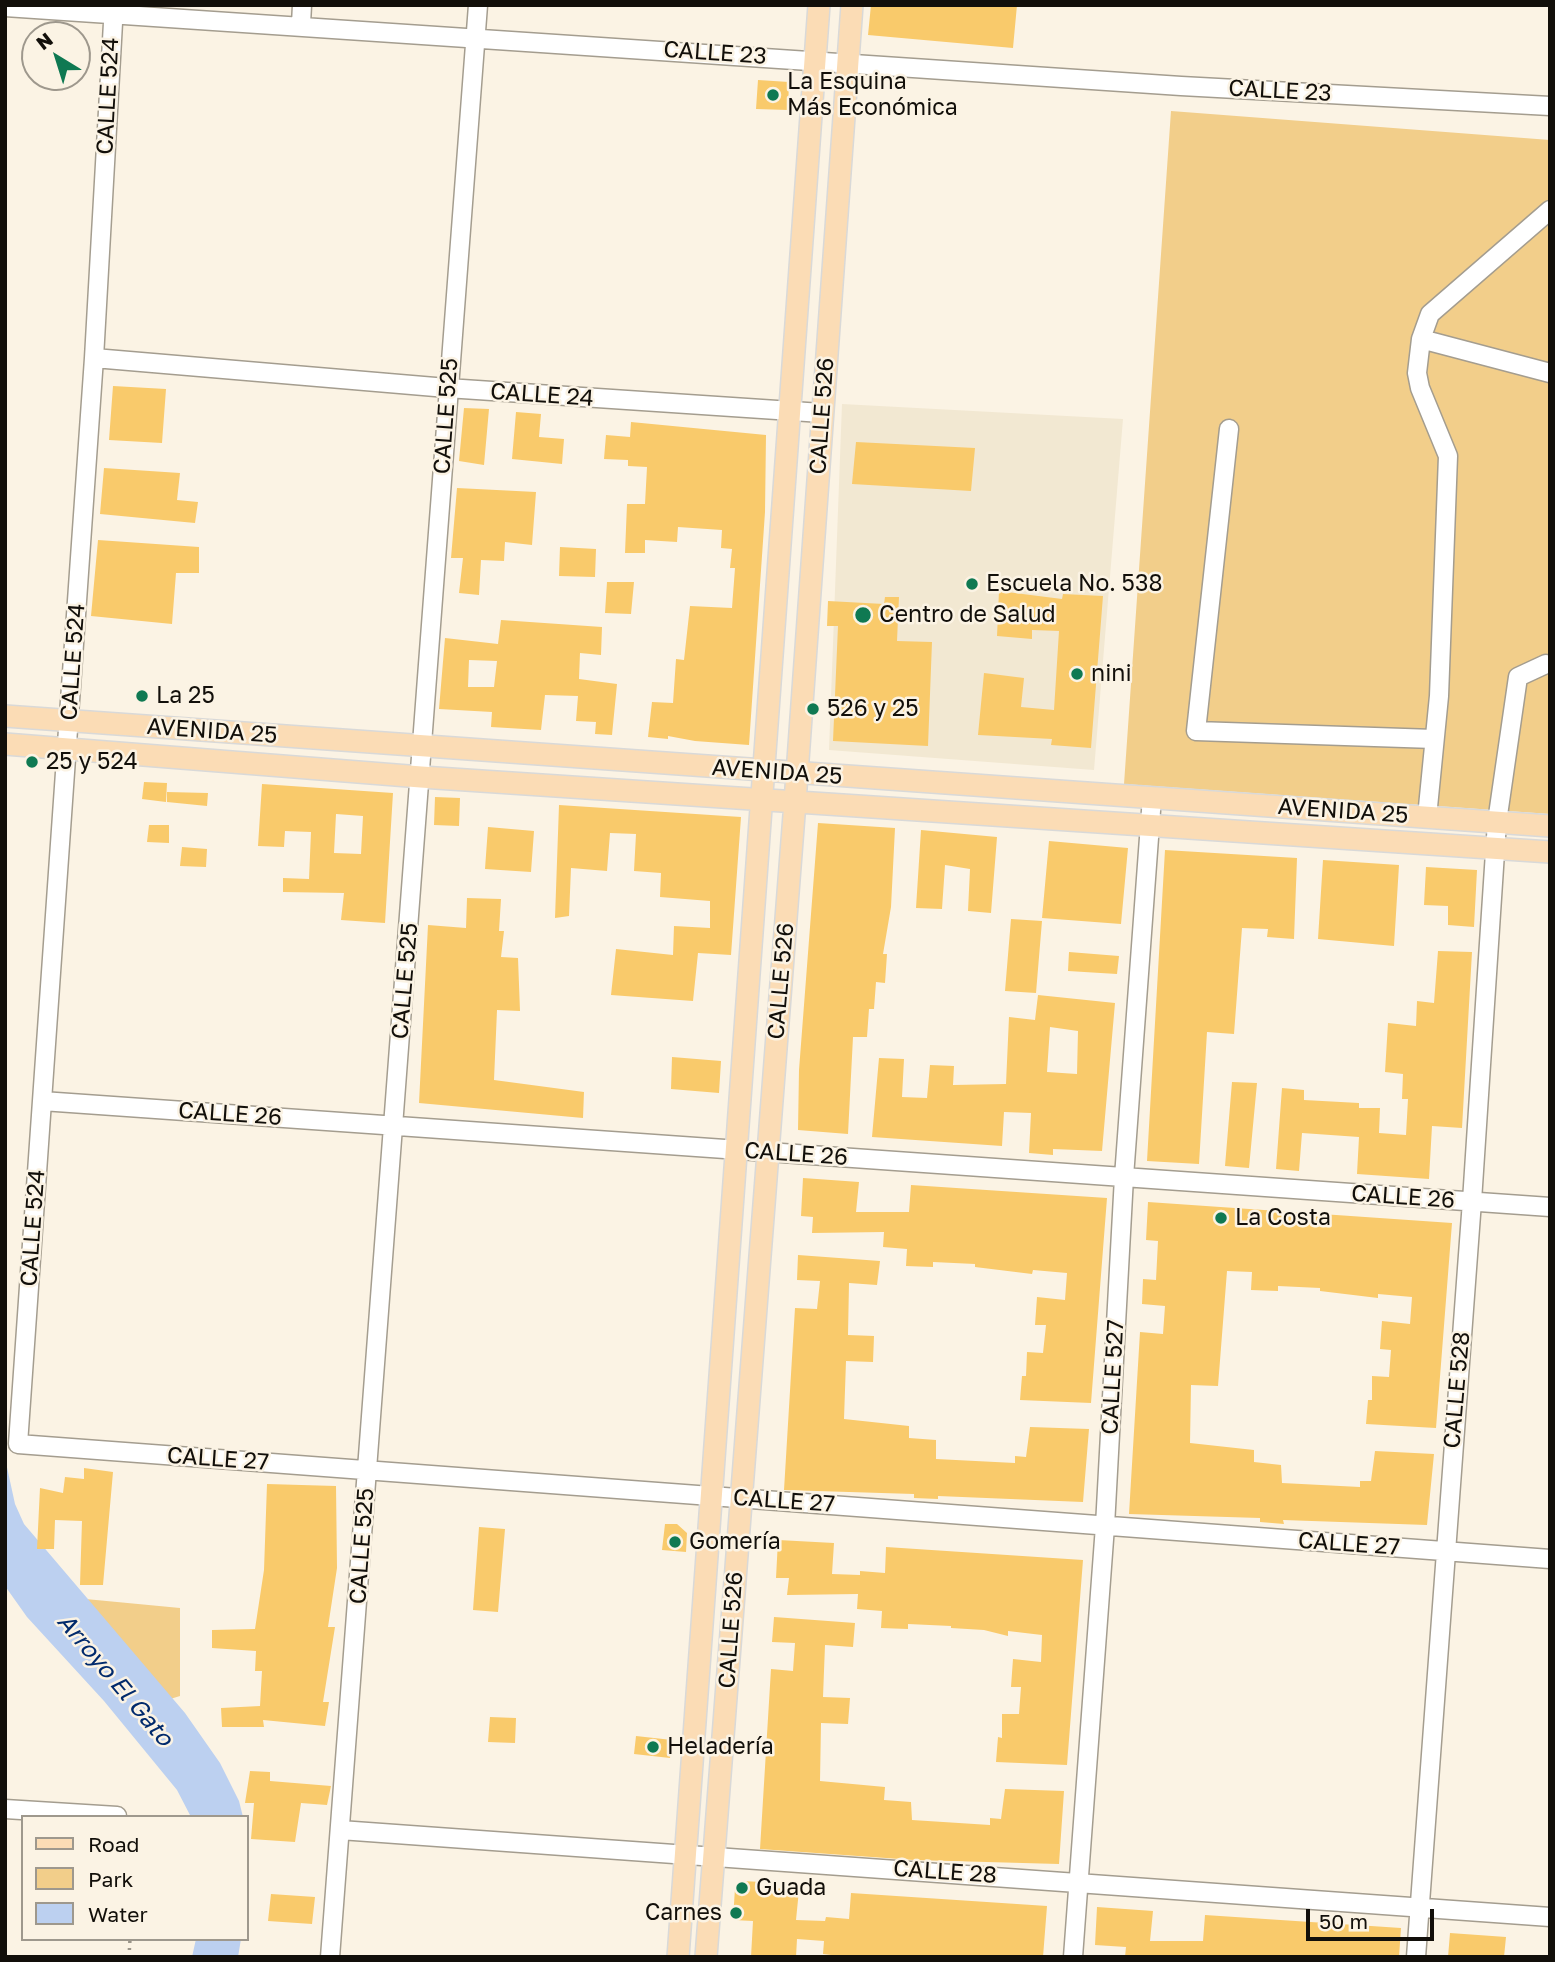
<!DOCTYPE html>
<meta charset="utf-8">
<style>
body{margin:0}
#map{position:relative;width:1555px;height:1962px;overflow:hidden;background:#fbf3e4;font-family:"Golos Text",sans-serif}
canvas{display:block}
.frame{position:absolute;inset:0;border:7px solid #120f0a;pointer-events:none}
.legend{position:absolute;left:21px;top:1815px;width:228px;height:126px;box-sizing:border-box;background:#fbf3e4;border:2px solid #9e988d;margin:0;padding:9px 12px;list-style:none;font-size:21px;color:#120f0a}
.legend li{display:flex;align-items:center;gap:14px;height:35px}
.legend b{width:35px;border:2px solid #9e988d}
.north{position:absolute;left:21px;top:21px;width:70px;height:70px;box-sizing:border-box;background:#fbf3e4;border:2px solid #9e988d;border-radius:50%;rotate:322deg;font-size:19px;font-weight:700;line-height:28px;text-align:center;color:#120f0a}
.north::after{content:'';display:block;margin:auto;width:24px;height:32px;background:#0f7952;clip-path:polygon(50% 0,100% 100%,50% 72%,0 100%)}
.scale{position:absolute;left:1306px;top:1909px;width:128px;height:32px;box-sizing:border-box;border:4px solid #120f0a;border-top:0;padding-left:9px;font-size:21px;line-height:24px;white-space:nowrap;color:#120f0a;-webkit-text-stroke:5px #fbf3e4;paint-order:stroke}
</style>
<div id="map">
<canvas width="1555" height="1962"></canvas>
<div class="frame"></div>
<ul class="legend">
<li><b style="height:9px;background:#fbdcb5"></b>Road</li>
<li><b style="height:19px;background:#f2ce8a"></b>Park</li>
<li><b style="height:19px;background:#bcd0f0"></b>Water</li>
</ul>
<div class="north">N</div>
<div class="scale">50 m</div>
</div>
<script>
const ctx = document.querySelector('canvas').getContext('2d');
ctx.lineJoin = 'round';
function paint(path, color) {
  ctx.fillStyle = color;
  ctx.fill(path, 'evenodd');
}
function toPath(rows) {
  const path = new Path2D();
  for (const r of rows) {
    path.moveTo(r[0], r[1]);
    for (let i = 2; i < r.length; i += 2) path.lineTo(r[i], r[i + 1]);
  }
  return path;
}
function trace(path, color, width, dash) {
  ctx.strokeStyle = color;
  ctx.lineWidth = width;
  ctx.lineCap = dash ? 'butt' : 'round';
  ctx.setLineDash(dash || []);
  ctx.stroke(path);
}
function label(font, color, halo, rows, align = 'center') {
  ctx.font = font + ' "Golos Text",sans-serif';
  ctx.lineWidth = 5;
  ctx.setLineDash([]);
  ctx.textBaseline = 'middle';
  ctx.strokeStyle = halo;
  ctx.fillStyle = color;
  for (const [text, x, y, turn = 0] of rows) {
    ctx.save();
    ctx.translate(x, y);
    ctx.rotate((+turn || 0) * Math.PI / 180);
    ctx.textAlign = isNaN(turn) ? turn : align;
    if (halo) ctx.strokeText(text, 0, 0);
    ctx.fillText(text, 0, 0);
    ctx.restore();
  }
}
const built = toPath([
 [842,404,1123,419,1094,770,829,750]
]);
const green = toPath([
 [1171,111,1550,140,1550,814,1124,784],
 [75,1598,180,1608,180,1696,154,1704]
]);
const water = toPath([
 [5,1458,15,1504,24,1524,185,1713,220,1763,239,1801,243,1817,191,1817,177,1790,104,1701,27,1617,5,1586],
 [196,1939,241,1939,238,1957,192,1957]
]);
const building = toPath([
 [871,5,1017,5,1013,48,868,35],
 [758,80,789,82,788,110,756,109],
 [113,386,166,389,162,443,109,440],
 [464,408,489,409,484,465,459,461],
 [516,412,541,414,539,437,564,439,562,464,512,459],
 [631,422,766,435,765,512,749,745,695,741,668,736,668,739,648,737,652,702,673,703,676,659,684,660,690,606,732,608,735,568,730,568,732,549,721,548,722,530,678,527,677,542,645,540,645,553,625,553,627,504,645,504,647,467,628,466,628,460,604,459,606,435,630,437],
 [856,442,975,448,971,491,852,484],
 [104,468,180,473,177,500,198,502,195,523,100,514],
 [457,488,536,492,532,545,505,542,504,561,481,560,479,595,459,593,463,558,451,558],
 [98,540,199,547,199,573,176,573,172,624,91,616],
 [560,547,596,549,595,577,559,576],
 [607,582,634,582,631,614,605,613],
 [999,591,1062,599,1063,594,1103,596,1091,748,1051,745,1052,739,978,735,984,673,1024,678,1021,707,1054,710,1059,631,1032,630,1032,639,997,636],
 [885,597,899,597,897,641,932,642,928,746,833,741,838,626,827,626,828,601,884,604],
 [501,620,602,627,601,655,580,653,579,679,617,684,612,735,595,734,596,722,576,721,578,696,545,695,541,730,491,727,492,712,439,709,445,638,498,644],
 [469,660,497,661,494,687,468,687],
 [144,782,167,783,166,802,142,799],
 [262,784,393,793,385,923,341,920,344,893,283,892,283,878,309,879,311,832,285,831,284,847,258,846],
 [336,814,363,816,361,854,334,853],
 [167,792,208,793,207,806,167,802],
 [435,797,460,798,459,826,434,825],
 [559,805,741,817,731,955,698,953,693,1001,611,995,616,949,673,955,674,926,710,928,710,901,660,897,661,873,634,871,636,834,610,833,607,871,571,868,569,916,555,918],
 [818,823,895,828,891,907,883,954,887,954,885,983,876,982,874,1009,869,1009,867,1037,853,1037,848,1134,798,1130,799,1070],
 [149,825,169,825,169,843,147,842],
 [488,827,534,831,531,872,485,869],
 [921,830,997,837,991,913,968,911,970,869,945,865,942,909,916,908],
 [1049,841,1128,848,1121,924,1042,918],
 [182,847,207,849,206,867,180,866],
 [1165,850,1297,858,1294,939,1267,937,1268,929,1242,928,1234,1034,1207,1032,1199,1164,1147,1161],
 [1323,860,1399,865,1394,946,1318,939],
 [1426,867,1477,870,1474,927,1448,925,1448,906,1424,905],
 [467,898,501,899,499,931,504,931,501,957,518,958,520,1011,497,1010,494,1080,584,1092,583,1118,419,1103,428,925,466,928],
 [1011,919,1042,921,1036,993,1005,991],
 [1438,951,1472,952,1462,1128,1432,1126,1429,1179,1357,1174,1359,1137,1302,1133,1299,1171,1276,1169,1282,1088,1304,1090,1304,1100,1359,1103,1359,1108,1380,1108,1379,1133,1406,1135,1408,1099,1402,1099,1403,1074,1385,1072,1388,1023,1416,1026,1417,1001,1434,1003],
 [1069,952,1119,956,1117,974,1068,971],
 [1038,995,1115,1003,1102,1151,1053,1149,1053,1155,1029,1153,1031,1113,1004,1112,1002,1146,872,1137,879,1058,904,1059,902,1097,927,1098,930,1065,954,1066,953,1085,1006,1084,1009,1017,1035,1020],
 [1050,1027,1078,1031,1077,1074,1047,1072],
 [672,1057,721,1061,719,1093,671,1089],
 [1232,1082,1257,1083,1249,1168,1225,1166],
 [803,1178,859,1182,856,1212,909,1212,911,1185,1107,1198,1091,1403,1020,1400,1022,1376,1026,1376,1027,1352,1043,1353,1046,1325,1035,1325,1037,1297,1065,1300,1067,1273,1033,1270,1032,1274,975,1267,975,1264,933,1262,933,1267,906,1266,907,1249,883,1247,884,1232,812,1233,813,1217,801,1216],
 [1148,1202,1452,1223,1436,1428,1366,1424,1368,1400,1372,1400,1372,1376,1389,1377,1391,1350,1380,1349,1382,1321,1410,1324,1412,1297,1378,1294,1378,1298,1320,1291,1320,1288,1278,1286,1278,1291,1251,1290,1252,1272,1227,1271,1218,1386,1191,1385,1190,1443,1254,1450,1254,1462,1281,1465,1282,1483,1360,1487,1360,1481,1371,1481,1375,1451,1434,1454,1427,1525,1283,1520,1284,1524,1260,1522,1260,1518,1129,1514,1140,1332,1163,1334,1165,1306,1142,1304,1143,1279,1156,1280,1158,1241,1146,1240],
 [798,1255,880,1261,877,1285,849,1283,848,1335,874,1336,873,1362,846,1361,844,1419,909,1426,909,1438,936,1440,936,1459,1015,1463,1015,1456,1026,1457,1030,1427,1089,1429,1083,1502,938,1496,938,1499,914,1498,914,1494,784,1490,795,1308,817,1309,820,1281,797,1280],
 [84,1468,113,1472,103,1585,80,1585,82,1521,55,1520,54,1549,37,1549,40,1488,63,1493,65,1477,84,1479],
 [267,1484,336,1486,337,1568,328,1627,335,1627,323,1702,329,1702,325,1726,263,1720,264,1727,222,1727,221,1708,260,1706,262,1671,255,1671,256,1651,212,1648,212,1630,255,1629,264,1570],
 [665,1524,677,1524,687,1533,686,1552,662,1550],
 [479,1527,505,1529,498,1612,473,1610],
 [778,1540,834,1543,832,1574,860,1575,860,1571,885,1573,886,1547,1083,1560,1067,1765,996,1762,998,1737,1002,1738,1002,1714,1019,1714,1021,1687,1011,1687,1013,1659,1041,1662,1042,1635,1008,1631,1008,1636,984,1630,951,1628,951,1626,908,1624,908,1629,881,1628,882,1611,857,1609,858,1594,787,1595,789,1578,776,1578],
 [774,1617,855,1623,853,1647,825,1645,823,1697,850,1698,848,1724,821,1723,820,1781,885,1787,884,1800,911,1802,912,1820,990,1825,990,1818,1001,1819,1005,1789,1064,1791,1059,1864,914,1860,760,1849,771,1669,793,1671,795,1643,772,1642],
 [490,1717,516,1718,515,1743,488,1742],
 [636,1736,672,1740,670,1758,634,1754],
 [250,1771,270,1772,270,1781,331,1786,327,1805,301,1803,295,1842,251,1839,254,1803,245,1803],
 [742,1881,762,1882,762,1887,799,1890,796,1920,825,1921,826,1917,849,1919,851,1893,1047,1906,1043,1957,847,1957,823,1954,824,1941,797,1939,796,1957,751,1957,753,1921,733,1920,735,1888],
 [271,1894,315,1897,312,1924,268,1921],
 [1097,1907,1153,1911,1150,1941,1203,1941,1205,1915,1401,1928,1399,1957,1125,1957,1126,1947,1095,1945],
 [1450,1933,1506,1937,1504,1957,1448,1957]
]);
const path = toPath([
 [129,1957,130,1939]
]);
const minor = toPath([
 [114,5,94,358,18,1444,1550,1559],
 [5,7,1181,86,1550,106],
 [301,24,302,5],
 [1550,210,1430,314,1421,339,1550,373],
 [1421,339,1417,373,1420,388,1448,456,1439,696,1427,817],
 [94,358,447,388,822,413],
 [1229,429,1196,731,1434,739],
 [42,1101,1550,1207],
 [5,1809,117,1816],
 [340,1830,1550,1917],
 [330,1957,478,5],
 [1073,1957,1105,1526,1124,1177,1152,797],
 [1416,1957,1472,1201,1497,822,1518,677,1546,664]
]);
const major = toPath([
 [5,716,1550,826],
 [5,744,421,777,1550,852],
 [678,1957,819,5],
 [706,1957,795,802,852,5]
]);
const markers = [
 [773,95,7,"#0f7952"],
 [972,584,7,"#0f7952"],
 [863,615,9,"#0f7952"],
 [1077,674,7,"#0f7952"],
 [142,696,7,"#0f7952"],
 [813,709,7,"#0f7952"],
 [32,762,7,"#0f7952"],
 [1221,1218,7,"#0f7952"],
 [675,1542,7,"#0f7952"],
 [653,1747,7,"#0f7952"],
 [742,1888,7,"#0f7952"],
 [736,1913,7,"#0f7952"]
];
const streetNames = [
 ["CALLE 23",715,53,4],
 ["CALLE 23",1280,91,3],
 ["CALLE 524",108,96,-87],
 ["CALLE 24",542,395,4],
 ["CALLE 525",446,416,-86],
 ["CALLE 526",822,416,-86],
 ["CALLE 524",73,662,-86],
 ["AVENIDA 25",212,731,4],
 ["AVENIDA 25",777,772,4],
 ["AVENIDA 25",1343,811,4],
 ["CALLE 525",405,981,-85],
 ["CALLE 526",781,981,-85],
 ["CALLE 26",230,1114,4],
 ["CALLE 26",796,1154,4],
 ["CALLE 26",1403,1197,4],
 ["CALLE 524",33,1228,-86],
 ["CALLE 527",1113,1377,-87],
 ["CALLE 528",1457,1390,-85],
 ["CALLE 27",218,1459,4],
 ["CALLE 27",784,1501,4],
 ["CALLE 27",1349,1544,4],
 ["CALLE 525",362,1546,-86],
 ["CALLE 526",731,1630,-86],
 ["CALLE 28",945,1872,4]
];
const poiNames = [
 ["La Esquina",787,82],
 ["Más Económica",787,108],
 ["Escuela No. 538",986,584],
 ["Centro de Salud",879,615],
 ["nini",1091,674],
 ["La 25",156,696],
 ["526 y 25",827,709],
 ["25 y 524",46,762],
 ["La Costa",1235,1218],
 ["Gomería",689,1542],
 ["Heladería",667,1747],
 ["Guada",756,1888],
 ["Carnes",722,1913,"right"]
];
const waterNames = [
 ["Arroyo El Gato",115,1680,50]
];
paint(built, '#f2e8d2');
paint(green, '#f2ce8a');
paint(water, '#bcd0f0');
paint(building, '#f9ca6b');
trace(minor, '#a49d8f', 21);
trace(major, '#d9d9d8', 24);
trace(path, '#9b958a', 3.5, [2, 5]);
trace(minor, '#fff', 18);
trace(major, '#fbdcb5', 21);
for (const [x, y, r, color] of markers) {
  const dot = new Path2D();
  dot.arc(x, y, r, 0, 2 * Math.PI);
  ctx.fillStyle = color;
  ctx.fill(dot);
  trace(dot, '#fbf3e4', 2.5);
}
label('23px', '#120f0a', '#fbf3e4', streetNames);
label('23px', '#120f0a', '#fbf3e4', poiNames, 'left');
label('italic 24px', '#012a6c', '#fbf3e4', waterNames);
</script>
